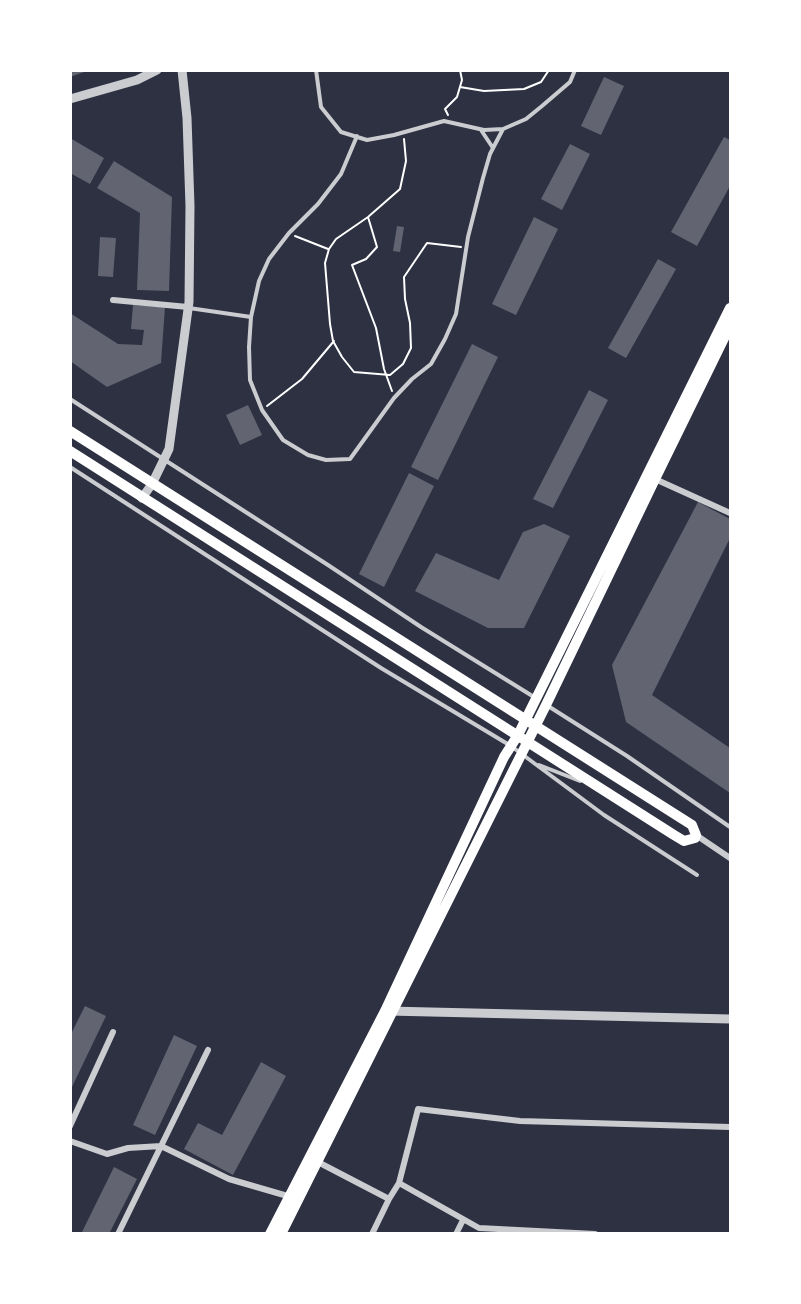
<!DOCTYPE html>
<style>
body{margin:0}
#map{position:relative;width:801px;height:1304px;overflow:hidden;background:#2d3142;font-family:"IBM Plex Serif",serif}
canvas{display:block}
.frame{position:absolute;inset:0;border:72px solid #fff;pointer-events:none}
</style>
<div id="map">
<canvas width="801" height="1304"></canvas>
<div class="frame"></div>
</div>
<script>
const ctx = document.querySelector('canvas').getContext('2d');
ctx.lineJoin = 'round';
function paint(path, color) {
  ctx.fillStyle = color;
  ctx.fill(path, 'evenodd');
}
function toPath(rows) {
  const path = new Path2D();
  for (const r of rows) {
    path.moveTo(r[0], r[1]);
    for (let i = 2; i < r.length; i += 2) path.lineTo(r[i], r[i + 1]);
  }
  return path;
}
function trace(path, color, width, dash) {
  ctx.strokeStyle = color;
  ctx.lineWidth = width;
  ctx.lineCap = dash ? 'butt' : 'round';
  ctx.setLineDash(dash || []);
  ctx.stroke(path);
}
const building = toPath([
 [70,70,87,70,87,71,70,77],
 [604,77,624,86,601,135,581,126],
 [724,137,730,140,730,186,697,246,671,232],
 [70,138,104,158,90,184,70,173],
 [570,144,590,154,562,210,541,199],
 [114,161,172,197,169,291,137,290,140,213,97,188],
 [534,217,558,229,516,315,492,304],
 [397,226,404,227,400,252,393,251],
 [100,237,116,238,113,277,98,276],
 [658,259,676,269,626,358,608,348],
 [133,305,165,307,161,363,107,387,70,361,70,313,118,344,142,345,144,330,131,329],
 [472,344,498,357,438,480,411,467],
 [589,390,608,400,553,508,533,499],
 [248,405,262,435,240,445,226,415],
 [409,473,434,486,384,587,359,574],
 [698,502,730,519,730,538,652,695,730,748,730,793,626,722,612,665],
 [544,524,570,536,524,628,488,628,415,591,436,553,499,580,523,532],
 [85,1006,106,1016,70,1091,70,1036],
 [174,1035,197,1046,155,1135,133,1125],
 [261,1062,286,1076,233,1175,184,1149,198,1123,222,1135],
 [114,1167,137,1179,109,1234,81,1234]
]);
const path = toPath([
 [460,87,484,91,524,89,541,82,549,70],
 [448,115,445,109,457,97,462,80,460,70],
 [404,139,406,161,400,189,368,217,336,239,329,249,325,263,330,324,333,341,342,357,354,372,390,375,403,364,411,348,410,323,405,299,404,277,427,243,461,247],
 [368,217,377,247,366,259,352,265,376,328,384,369,392,391],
 [295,236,328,249],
 [267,406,302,379,334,341]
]);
const service = toPath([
 [316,70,321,107,341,132,367,140,394,135,444,121,484,130,503,129,526,119,542,106,570,82,575,70],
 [481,130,493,148],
 [357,136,341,174,318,204,289,233,269,259,259,281,251,317,249,347,250,380,262,410,283,440,308,455,326,460,350,459,394,398,412,379,431,364,445,339,456,314,468,237,483,178,490,154,503,129],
 [189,308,251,317],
 [70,399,328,565,421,627,534,697],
 [70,467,381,668,511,746,604,815,697,875],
 [548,706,627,756,730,827],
 [539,765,580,781]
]);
const minor = toPath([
 [113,300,188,307],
 [655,479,730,513],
 [696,835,730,858],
 [70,1126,113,1032],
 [70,1141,107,1154,128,1148,161,1146,229,1179,291,1197],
 [316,1161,389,1199,399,1183,479,1228,595,1234],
 [399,1183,418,1109,520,1121,730,1127],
 [118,1234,208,1050],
 [372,1234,389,1199],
 [456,1234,463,1220]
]);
const tertiary = toPath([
 [70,99,137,80,157,70],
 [142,498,152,484,169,449,189,302,190,206,187,118,182,70],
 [388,1011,730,1019]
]);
const secondary = toPath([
 [70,431,692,825,696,835,695,838,684,841,674,835,70,451],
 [270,1234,385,1011,504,757,518,735,730,308],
 [281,1234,546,705,655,479,730,326]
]);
paint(building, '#626471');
trace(path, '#fff', 2);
trace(service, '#caccd0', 4);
trace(minor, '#caccd0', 6);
trace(tertiary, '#caccd0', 9);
trace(secondary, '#fff', 10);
</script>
